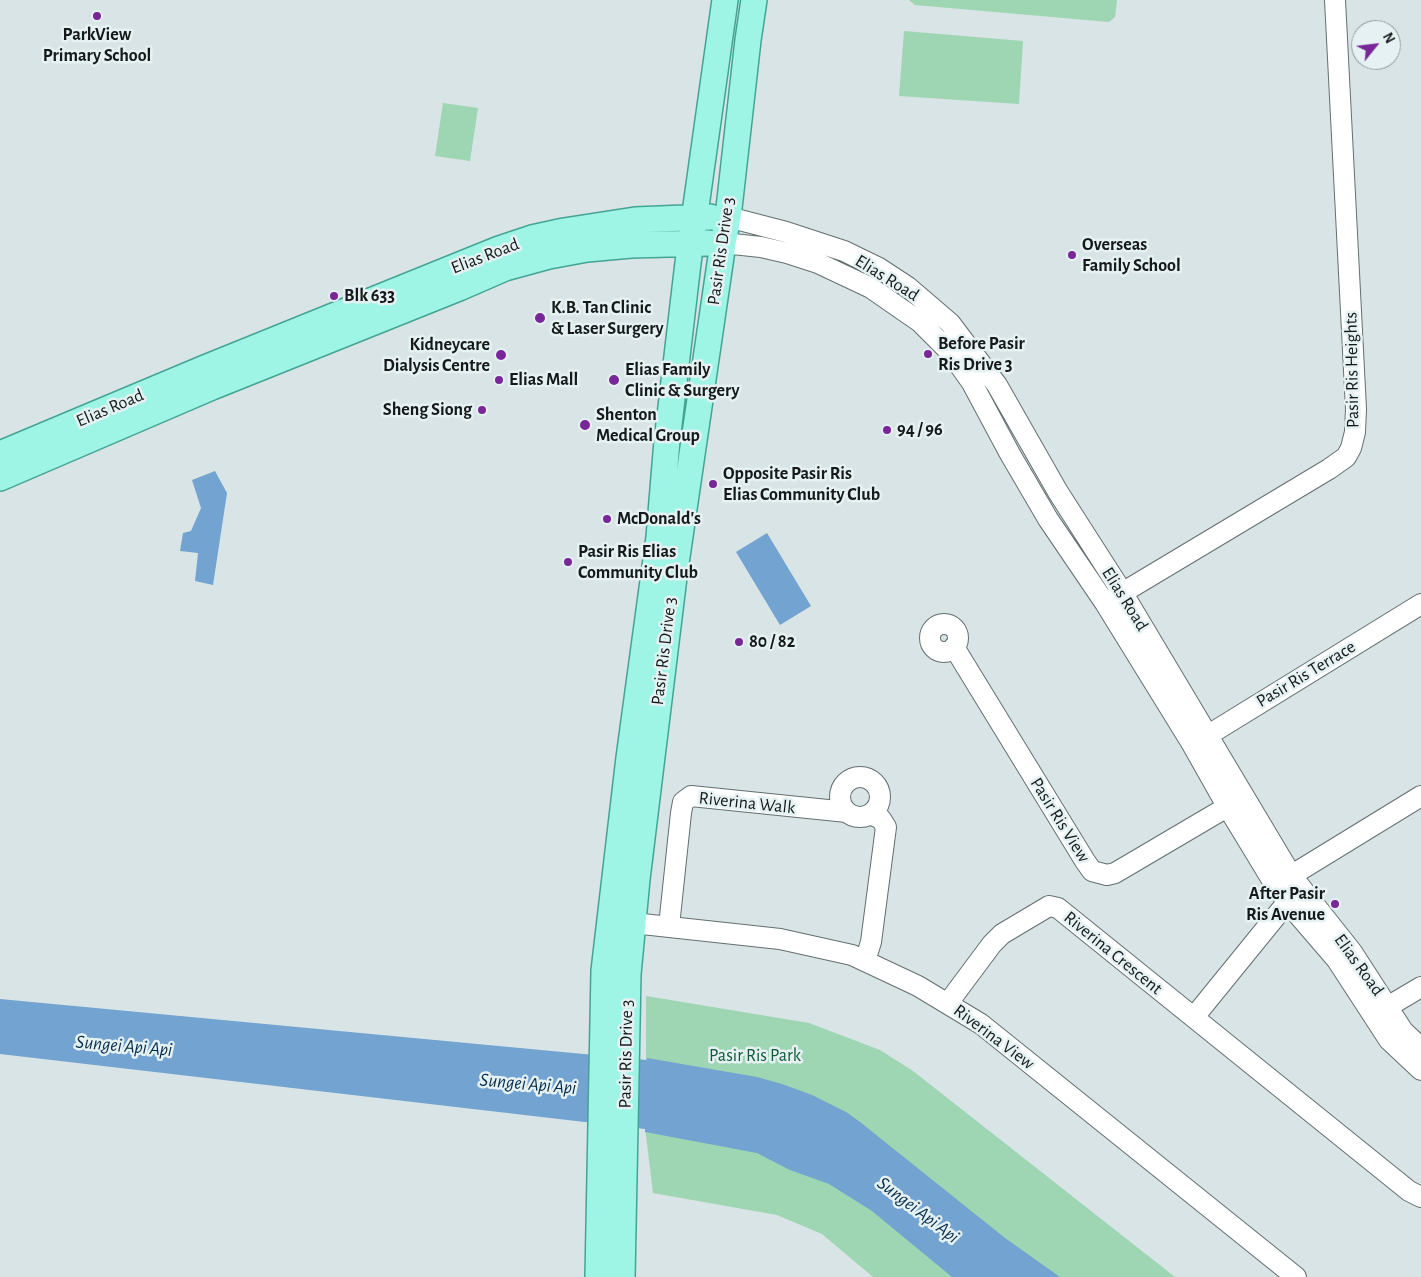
<!DOCTYPE html>
<style>
body{margin:0}
#map{position:relative;width:1421px;height:1277px;overflow:hidden;background:#d8e4e5;font-family:"Alegreya Sans",sans-serif}
canvas{display:block}
.north{position:absolute;left:1351px;top:20px;width:50px;height:50px;box-sizing:border-box;background:#e5f1f2;border:1px solid #929b9b;border-radius:50%;rotate:61deg;font-size:14px;font-weight:700;line-height:20px;text-align:center;color:#151919}
.north::after{content:'';display:block;margin:auto;width:18px;height:22px;background:#792798;clip-path:polygon(50% 0,100% 100%,50% 72%,0 100%)}
</style>
<div id="map">
<canvas width="1421" height="1277"></canvas>
<div class="north">N</div>
</div>
<script>
const ctx = document.querySelector('canvas').getContext('2d');
ctx.lineJoin = 'round';
function paint(path, color) {
  ctx.fillStyle = color;
  ctx.fill(path, 'evenodd');
}
function toPath(rows) {
  const path = new Path2D();
  for (const r of rows) {
    if (r.length === 3) {
      path.moveTo(r[0] + r[2], r[1]);
      path.arc(r[0], r[1], r[2], 0, 2 * Math.PI);
      continue;
    }
    path.moveTo(r[0], r[1]);
    for (let i = 2; i < r.length; i += 2) path.lineTo(r[i], r[i + 1]);
  }
  return path;
}
function trace(path, color, width, dash) {
  ctx.strokeStyle = color;
  ctx.lineWidth = width;
  ctx.lineCap = dash ? 'butt' : 'round';
  ctx.setLineDash(dash || []);
  ctx.stroke(path);
}
function label(font, color, halo, rows, align = 'center') {
  ctx.font = font + ' "Alegreya Sans",sans-serif';
  ctx.lineWidth = 5;
  ctx.setLineDash([]);
  ctx.textBaseline = 'middle';
  ctx.strokeStyle = halo;
  ctx.fillStyle = color;
  for (const [text, x, y, turn = 0] of rows) {
    ctx.save();
    ctx.translate(x, y);
    ctx.rotate((+turn || 0) * Math.PI / 180);
    ctx.textAlign = isNaN(turn) ? turn : align;
    if (halo) ctx.strokeText(text, 0, 0);
    ctx.fillText(text, 0, 0);
    ctx.restore();
  }
}
const green = toPath([
 [909,0,1117,0,1115,17,1109,22,915,5],
 [904,31,1023,41,1019,104,899,96],
 [443,103,478,108,470,161,435,156],
 [646,996,809,1023,880,1050,913,1071,1175,1277,1048,1277,646,1061],
 [645,1127,825,1165,967,1277,873,1277,822,1234,777,1215,653,1193]
]);
const water = toPath([
 [215,471,227,493,213,585,195,581,198,553,180,551,183,533,191,531,201,508,192,480],
 [767,533,811,606,780,625,736,552],
 [0,999,647,1060,647,1058,757,1077,782,1084,812,1095,846,1112,860,1122,1005,1238,1060,1277,952,1277,872,1211,829,1184,790,1170,757,1153,645,1132,645,1129,0,1054]
]);
const minor = toPath([
 [728,217,786,232,844,251,879,268,908,287,950,323,997,385,1058,492,1122,592,1291,875,1352,952,1403,1031,1421,1048],
 [723,243,761,247,787,253,818,263,871,288,920,322,950,352,972,383,1010,454,1048,519,1105,603,1192,744,1227,806,1275,885,1288,903,1337,960,1389,1040,1421,1070],
 [1112,599,1329,469,1346,457,1351,448,1355,432,1356,409,1335,0],
 [944,638,14],
 [954,647,1085,861,1092,871,1107,875,1115,873,1239,800],
 [1197,742,1421,604],
 [860,797,20],
 [1279,883,1421,796],
 [633,923,780,939,852,955,918,986,981,1024,1296,1277],
 [669,926,681,813,683,802,691,796,847,812],
 [865,961,871,942,886,827,881,819,870,814],
 [948,1003,992,944,1002,934,1049,906,1058,908,1409,1191,1421,1197],
 [1377,1013,1421,987],
 [1194,1017,1281,910,1297,894]
]);
const major = toPath([
 [0,454,205,368,499,249,532,238,564,231,635,220,710,217],
 [0,478,212,387,459,288,505,268,549,256,587,249,631,245,708,243],
 [598,1277,604,971,629,758,659,537,667,441,688,263,725,0],
 [622,1277,628,974,637,879,674,577,723,243,728,217,748,40,754,0]
]);
const markers = [
 [97,16,5,"#792798"],
 [1072,255,5,"#792798"],
 [334,296,5,"#792798"],
 [540,318,6,"#792798"],
 [928,354,5,"#792798"],
 [501,355,6,"#792798"],
 [499,380,5,"#792798"],
 [614,380,6,"#792798"],
 [482,410,5,"#792798"],
 [585,425,6,"#792798"],
 [887,430,5,"#792798"],
 [713,484,5,"#792798"],
 [607,519,5,"#792798"],
 [568,562,5,"#792798"],
 [739,642,5,"#792798"],
 [1335,904,5,"#792798"]
];
const poiNames = [
 ["ParkView",97,35,"center"],
 ["Primary School",97,56,"center"],
 ["Overseas",1082,245],
 ["Family School",1082,266],
 ["Blk 633",344,296],
 ["K.B. Tan Clinic",551,308],
 ["& Laser Surgery",551,329],
 ["Before Pasir",938,344],
 ["Ris Drive 3",938,365],
 ["Kidneycare",490,345,"right"],
 ["Dialysis Centre",490,366,"right"],
 ["Elias Family",625,370],
 ["Clinic & Surgery",625,391],
 ["Elias Mall",509,380],
 ["Sheng Siong",472,410,"right"],
 ["Shenton",596,415],
 ["Medical Group",596,436],
 ["94 / 96",897,430],
 ["Opposite Pasir Ris",723,474],
 ["Elias Community Club",723,495],
 ["McDonald's",617,519],
 ["Pasir Ris Elias",578,552],
 ["Community Club",578,573],
 ["80 / 82",749,642],
 ["After Pasir",1325,894,"right"],
 ["Ris Avenue",1325,915,"right"]
];
const streetNames = [
 ["Pasir Ris Drive 3",721,251,-82],
 ["Elias Road",485,256,-21],
 ["Elias Road",887,278,32],
 ["Pasir Ris Heights",1352,370,-91],
 ["Elias Road",110,408,-23],
 ["Elias Road",1125,599,58],
 ["Pasir Ris Drive 3",664,651,-83],
 ["Pasir Ris Terrace",1306,674,-31],
 ["Riverina Walk",747,803,6],
 ["Pasir Ris View",1060,820,58],
 ["Riverina Crescent",1113,953,39],
 ["Elias Road",1359,965,54],
 ["Riverina View",994,1037,37],
 ["Pasir Ris Drive 3",626,1054,-89]
];
const parkNames = [
 ["Pasir Ris Park",755,1056]
];
const waterNames = [
 ["Sungei Api Api",124,1046,5],
 ["Sungei Api Api",528,1084,5],
 ["Sungei Api Api",918,1210,37]
];
paint(green, '#9ed5b2');
paint(water, '#72a3d1');
trace(minor, '#646f70', 22);
trace(major, '#44a494', 28);
trace(minor, '#fff', 20);
trace(major, '#9ef5e6', 25);
for (const [x, y, r, color] of markers) {
  const dot = new Path2D();
  dot.arc(x, y, r, 0, 2 * Math.PI);
  ctx.fillStyle = color;
  ctx.fill(dot);
  trace(dot, '#e5f1f2', 2);
}
label('bold 18px', '#151919', '#e5f1f2', poiNames, 'left');
label('18px', '#151919', '#e5f1f2', streetNames);
label('18px', '#0f5a37', '#e5f1f2', parkNames);
label('italic 19px', '#062d4b', '#e5f1f2', waterNames);
</script>
